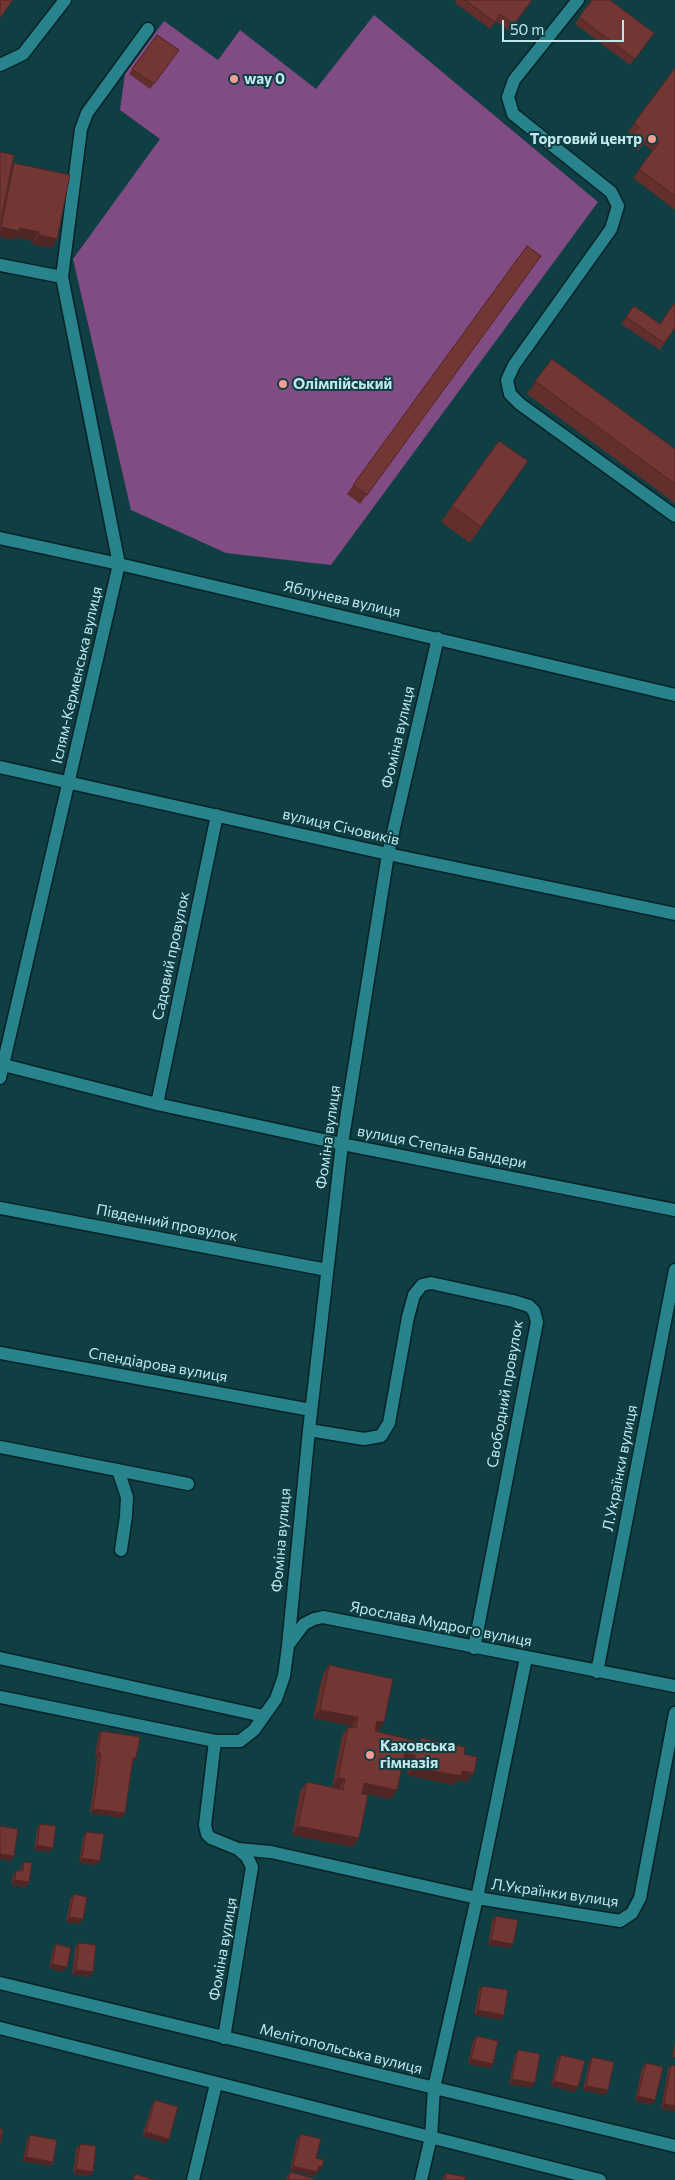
<!DOCTYPE html>
<meta charset="utf-8">
<style>
body{margin:0}
#map{position:relative;width:675px;height:2180px;overflow:hidden;background:#0f3e43;font-family:Commissioner,sans-serif}
canvas{display:block}
.scale{position:absolute;left:502px;top:20px;width:122px;height:22px;box-sizing:border-box;border:2px solid #c0e8ec;border-top:0;padding-left:6px;font-size:15px;line-height:18px;white-space:nowrap;color:#c0e8ec;-webkit-text-stroke:4px #0f3e43;paint-order:stroke}
</style>
<div id="map">
<canvas width="675" height="2180"></canvas>
<div class="scale">50 m</div>
</div>
<script>
const ctx = document.querySelector('canvas').getContext('2d');
ctx.lineJoin = 'round';
function paint(path, color) {
  ctx.fillStyle = color;
  ctx.fill(path, 'evenodd');
}
function toPath(rows) {
  const path = new Path2D();
  for (const r of rows) {
    path.moveTo(r[0], r[1]);
    for (let i = 2; i < r.length; i += 2) path.lineTo(r[i], r[i + 1]);
  }
  return path;
}
function trace(path, color, width, dash) {
  ctx.strokeStyle = color;
  ctx.lineWidth = width;
  ctx.lineCap = dash ? 'butt' : 'round';
  ctx.setLineDash(dash || []);
  ctx.stroke(path);
}
function label(font, color, halo, rows, align = 'center') {
  ctx.font = font + ' Commissioner,sans-serif';
  ctx.lineWidth = 4;
  ctx.setLineDash([]);
  ctx.textBaseline = 'middle';
  ctx.strokeStyle = halo;
  ctx.fillStyle = color;
  for (const [text, x, y, turn = 0] of rows) {
    ctx.save();
    ctx.translate(x, y);
    ctx.rotate((+turn || 0) * Math.PI / 180);
    ctx.textAlign = isNaN(turn) ? turn : align;
    if (halo) ctx.strokeText(text, 0, 0);
    ctx.fillText(text, 0, 0);
    ctx.restore();
  }
}
const green = toPath([
 [374,15,598,202,331,565,226,553,131,510,73,259,160,139,120,110,125,74,164,21,218,60,240,30,316,89]
]);
const minor = toPath([
 [578,0,514,80,508,97,513,114,611,192,618,206,611,229,514,365,507,380,510,394,520,404,675,516],
 [0,65,23,54,65,0],
 [0,265,62,277],
 [0,538,119,564,675,695],
 [0,767,388,854,675,914],
 [0,1064,157,1104,342,1144,675,1210],
 [0,1078,119,564,62,277,81,129,87,113,148,29],
 [157,1104,217,815],
 [0,1208,327,1270],
 [0,1353,311,1410],
 [309,1430,364,1439,381,1436,389,1423,408,1317,414,1295,422,1285,431,1283,513,1301,529,1306,534,1311,537,1322,474,1648],
 [0,1447,188,1484],
 [118,1470,127,1497,126,1516,121,1550],
 [289,1644,304,1624,314,1619,323,1617,675,1686],
 [0,1658,263,1716],
 [597,1672,675,1270],
 [0,1697,215,1741,240,1741,254,1730,276,1699,284,1676,288,1646,309,1430,342,1144,388,854,438,638],
 [215,1741,205,1825,207,1834,211,1838,238,1849,247,1857,252,1867,224,2038],
 [238,1849,271,1852,477,1898,620,1921,632,1913,640,1898,675,1713],
 [0,1983,675,2146],
 [0,2028,600,2180],
 [193,2180,216,2084],
 [421,2180,431,2137,434,2088,477,1898,526,1658]
]);
const wall = toPath([
 [456,0,532,0,509,31,496,21,490,29,455,3],
 [592,0,654,33,630,65,575,24],
 [157,35,179,50,150,89,129,74],
 [675,68,675,210,633,178,653,151,644,144,638,151,627,143,632,135,628,132],
 [0,152,12,166,14,163,57,239,51,248,32,244,33,241,15,237,13,240,0,237],
 [527,246,541,256,360,504,347,494],
 [634,306,660,324,675,328,660,350,621,324],
 [552,359,675,449,675,503,527,394],
 [528,461,470,543,441,522,452,506],
 [329,1665,384,1722,378,1731,375,1730,375,1731,419,1742,421,1738,464,1754,467,1782,458,1780,454,1785,407,1775,409,1764,403,1762,397,1790,391,1799,362,1793,353,1847,292,1835,300,1791,307,1782,339,1789,332,1787,342,1736,348,1727,351,1728,352,1726,313,1718,323,1674],
 [101,1731,133,1763,132,1763,122,1818,90,1813,97,1758,95,1757,98,1736],
 [40,1824,49,1852,34,1850,37,1829],
 [86,1832,96,1865,79,1863,83,1837],
 [24,1862,26,1887,11,1885,13,1875,16,1871,20,1871,21,1867],
 [74,1894,83,1919,79,1924,66,1922,70,1899],
 [496,1916,510,1948,488,1945,492,1920],
 [79,1943,90,1977,72,1975,75,1947],
 [56,1944,63,1972,49,1968,53,1949],
 [482,1986,504,2015,501,2020,474,2015,479,1990],
 [477,2036,493,2064,490,2068,468,2064,473,2041],
 [675,2041,675,2057,672,2057],
 [518,2050,531,2088,509,2084,515,2055],
 [561,2055,578,2087,575,2092,551,2086,557,2059],
 [592,2057,605,2095,583,2090,589,2062],
 [646,2063,652,2105,635,2101,642,2068],
 [671,2065,675,2066,675,2111,661,2109,668,2069],
 [155,2100,166,2143,142,2136,152,2105],
 [301,2134,316,2158,319,2172,317,2172,314,2176,290,2170,297,2139],
 [30,2135,53,2162,50,2166,23,2161,27,2139],
 [80,2144,93,2172,89,2176,73,2174,76,2149],
 [291,2172,315,2180,286,2180,287,2176],
 [446,2173,465,2180,443,2180,443,2178]
]);
const shadedWall = toPath([
 [1,227,20,228,39,232,33,241,15,237,13,240,0,237],
 [39,235,57,239,51,248,32,244],
 [320,1710,358,1717,352,1726,313,1718],
 [377,1721,384,1722,378,1731,371,1730],
 [98,1753,101,1753,97,1758,95,1757],
 [405,1753,415,1755,409,1764,398,1762],
 [133,1758,136,1758,133,1763,130,1762],
 [413,1767,462,1771,474,1773,467,1782,458,1780,454,1785,407,1775],
 [338,1778,345,1779,339,1788,332,1787],
 [364,1783,397,1790,391,1799,358,1792],
 [93,1809,125,1813,122,1818,90,1813],
 [298,1826,359,1838,353,1847,292,1835],
 [37,1845,53,1848,49,1852,34,1850],
 [0,1854,14,1856,11,1861,0,1859],
 [82,1858,100,1861,96,1865,79,1863],
 [15,1880,29,1882,26,1887,11,1885],
 [69,1917,83,1919,79,1924,66,1922],
 [491,1940,513,1944,510,1948,488,1945],
 [52,1964,67,1967,63,1972,49,1968],
 [76,1970,93,1972,90,1977,72,1975],
 [478,2010,504,2015,501,2020,474,2015],
 [471,2059,493,2064,490,2068,468,2064],
 [512,2079,535,2083,531,2088,509,2084],
 [554,2081,578,2087,575,2092,551,2086],
 [586,2086,608,2090,605,2095,583,2090],
 [638,2096,655,2100,652,2105,635,2101],
 [664,2104,675,2106,675,2111,661,2109],
 [146,2132,169,2139,166,2143,142,2136],
 [26,2157,53,2162,50,2166,23,2161],
 [293,2166,319,2166,322,2167,319,2172,317,2172,314,2176,290,2170],
 [76,2169,93,2172,89,2176,73,2174]
]);
const building = toPath([
 [0,0,13,0,0,18,0,0],
 [465,0,532,0,514,24,500,14,495,22,465,0],
 [592,0,610,0,654,33,635,59,579,17,592,0],
 [157,35,179,50,154,84,132,69,157,35],
 [675,68,675,196,639,169,659,142,650,135,645,142,633,134,639,127,634,123,675,68],
 [0,152,14,155,2,214,0,213,0,152],
 [14,163,70,175,57,239,39,235,39,232,20,228,19,231,1,227,14,163],
 [527,246,541,256,367,495,353,485,527,246],
 [675,302,675,328,664,343,626,317,634,306,660,324,675,302],
 [552,359,675,449,675,484,535,381,552,359],
 [499,441,528,461,481,527,452,506,499,441],
 [329,1665,393,1679,384,1722,377,1721,375,1731,420,1742,421,1738,465,1747,464,1754,477,1757,474,1773,462,1771,461,1776,413,1767,415,1755,405,1753,397,1790,364,1783,362,1794,368,1795,359,1838,298,1826,307,1782,343,1790,345,1779,338,1778,348,1727,356,1728,358,1717,320,1710,329,1665],
 [101,1731,140,1737,136,1758,133,1758,125,1813,93,1809,101,1753,98,1753,101,1731],
 [40,1824,56,1826,53,1848,37,1845,40,1824],
 [0,1826,18,1829,14,1856,0,1854,0,1826],
 [86,1832,104,1834,100,1861,82,1858,86,1832],
 [24,1862,32,1863,29,1882,15,1880,16,1871,23,1871,24,1862],
 [74,1894,87,1897,83,1919,69,1917,74,1894],
 [496,1916,518,1920,513,1944,491,1940,496,1916],
 [79,1943,96,1945,93,1972,76,1970,79,1943],
 [56,1944,71,1948,67,1967,52,1964,56,1944],
 [482,1986,508,1990,504,2015,478,2010,482,1986],
 [477,2036,498,2041,493,2064,471,2059,477,2036],
 [518,2050,540,2054,535,2083,512,2079,518,2050],
 [561,2055,585,2061,578,2087,554,2081,561,2055],
 [592,2057,614,2062,608,2090,586,2086,592,2057],
 [646,2063,663,2067,655,2100,638,2096,646,2063],
 [671,2065,675,2066,675,2106,664,2104,671,2065],
 [155,2100,178,2107,169,2139,146,2132,155,2100],
 [0,2129,3,2129,0,2144,0,2129],
 [301,2134,321,2139,316,2158,324,2160,322,2167,319,2166,317,2172,293,2166,301,2134],
 [30,2135,57,2140,53,2162,26,2157,30,2135],
 [80,2144,96,2146,93,2172,76,2169,80,2144],
 [291,2172,315,2179,315,2180,288,2180,291,2172],
 [446,2173,466,2177,465,2180,445,2180,446,2173],
 [135,2174,155,2180,133,2180,135,2174]
]);
const markers = [
 [234,79,5,"#f59c95"],
 [652,139,5,"#f59c95"],
 [283,384,5,"#f59c95"],
 [370,1755,5,"#f59c95"]
];
const poiNames = [
 ["way 0",244,79],
 ["Торговий центр",642,139,"right"],
 ["Олімпійський",293,384],
 ["Каховська",380,1746],
 ["гімназія",380,1763]
];
const streetNames = [
 ["Яблунева вулиця",342,599,13],
 ["Іслям-Керменська вулиця",77,675,-77],
 ["Фоміна вулиця",398,737,-77],
 ["вулиця Січовиків",341,827,13],
 ["Садовий провулок",171,956,-78],
 ["Фоміна вулиця",328,1137,-82],
 ["вулиця Степана Бандери",442,1147,11],
 ["Південний провулок",167,1223,11],
 ["Спендіарова вулиця",158,1365,10],
 ["Свободний провулок",505,1394,-80],
 ["Л.Українки вулиця",620,1468,-79],
 ["Фоміна вулиця",281,1540,-85],
 ["Ярослава Мудрого вулиця",441,1624,11],
 ["Л.Українки вулиця",555,1893,8],
 ["Фоміна вулиця",223,1949,-80],
 ["Мелітопольська вулиця",341,2049,14]
];
paint(green, '#804c83');
trace(minor, '#072326', 15);
trace(minor, '#29838c', 12);
paint(wall, '#622f2d');
paint(shadedWall, '#502624');
paint(building, '#723734');
trace(building, '#502624', 1);
for (const [x, y, r, color] of markers) {
  const dot = new Path2D();
  dot.arc(x, y, r, 0, 2 * Math.PI);
  ctx.fillStyle = color;
  ctx.fill(dot);
  trace(dot, '#0f3e43', 2);
}
label('bold 15px', '#c0e8ec', '#0f3e43', poiNames, 'left');
label('15px', '#c0e8ec', '#0f3e43', streetNames);
</script>
